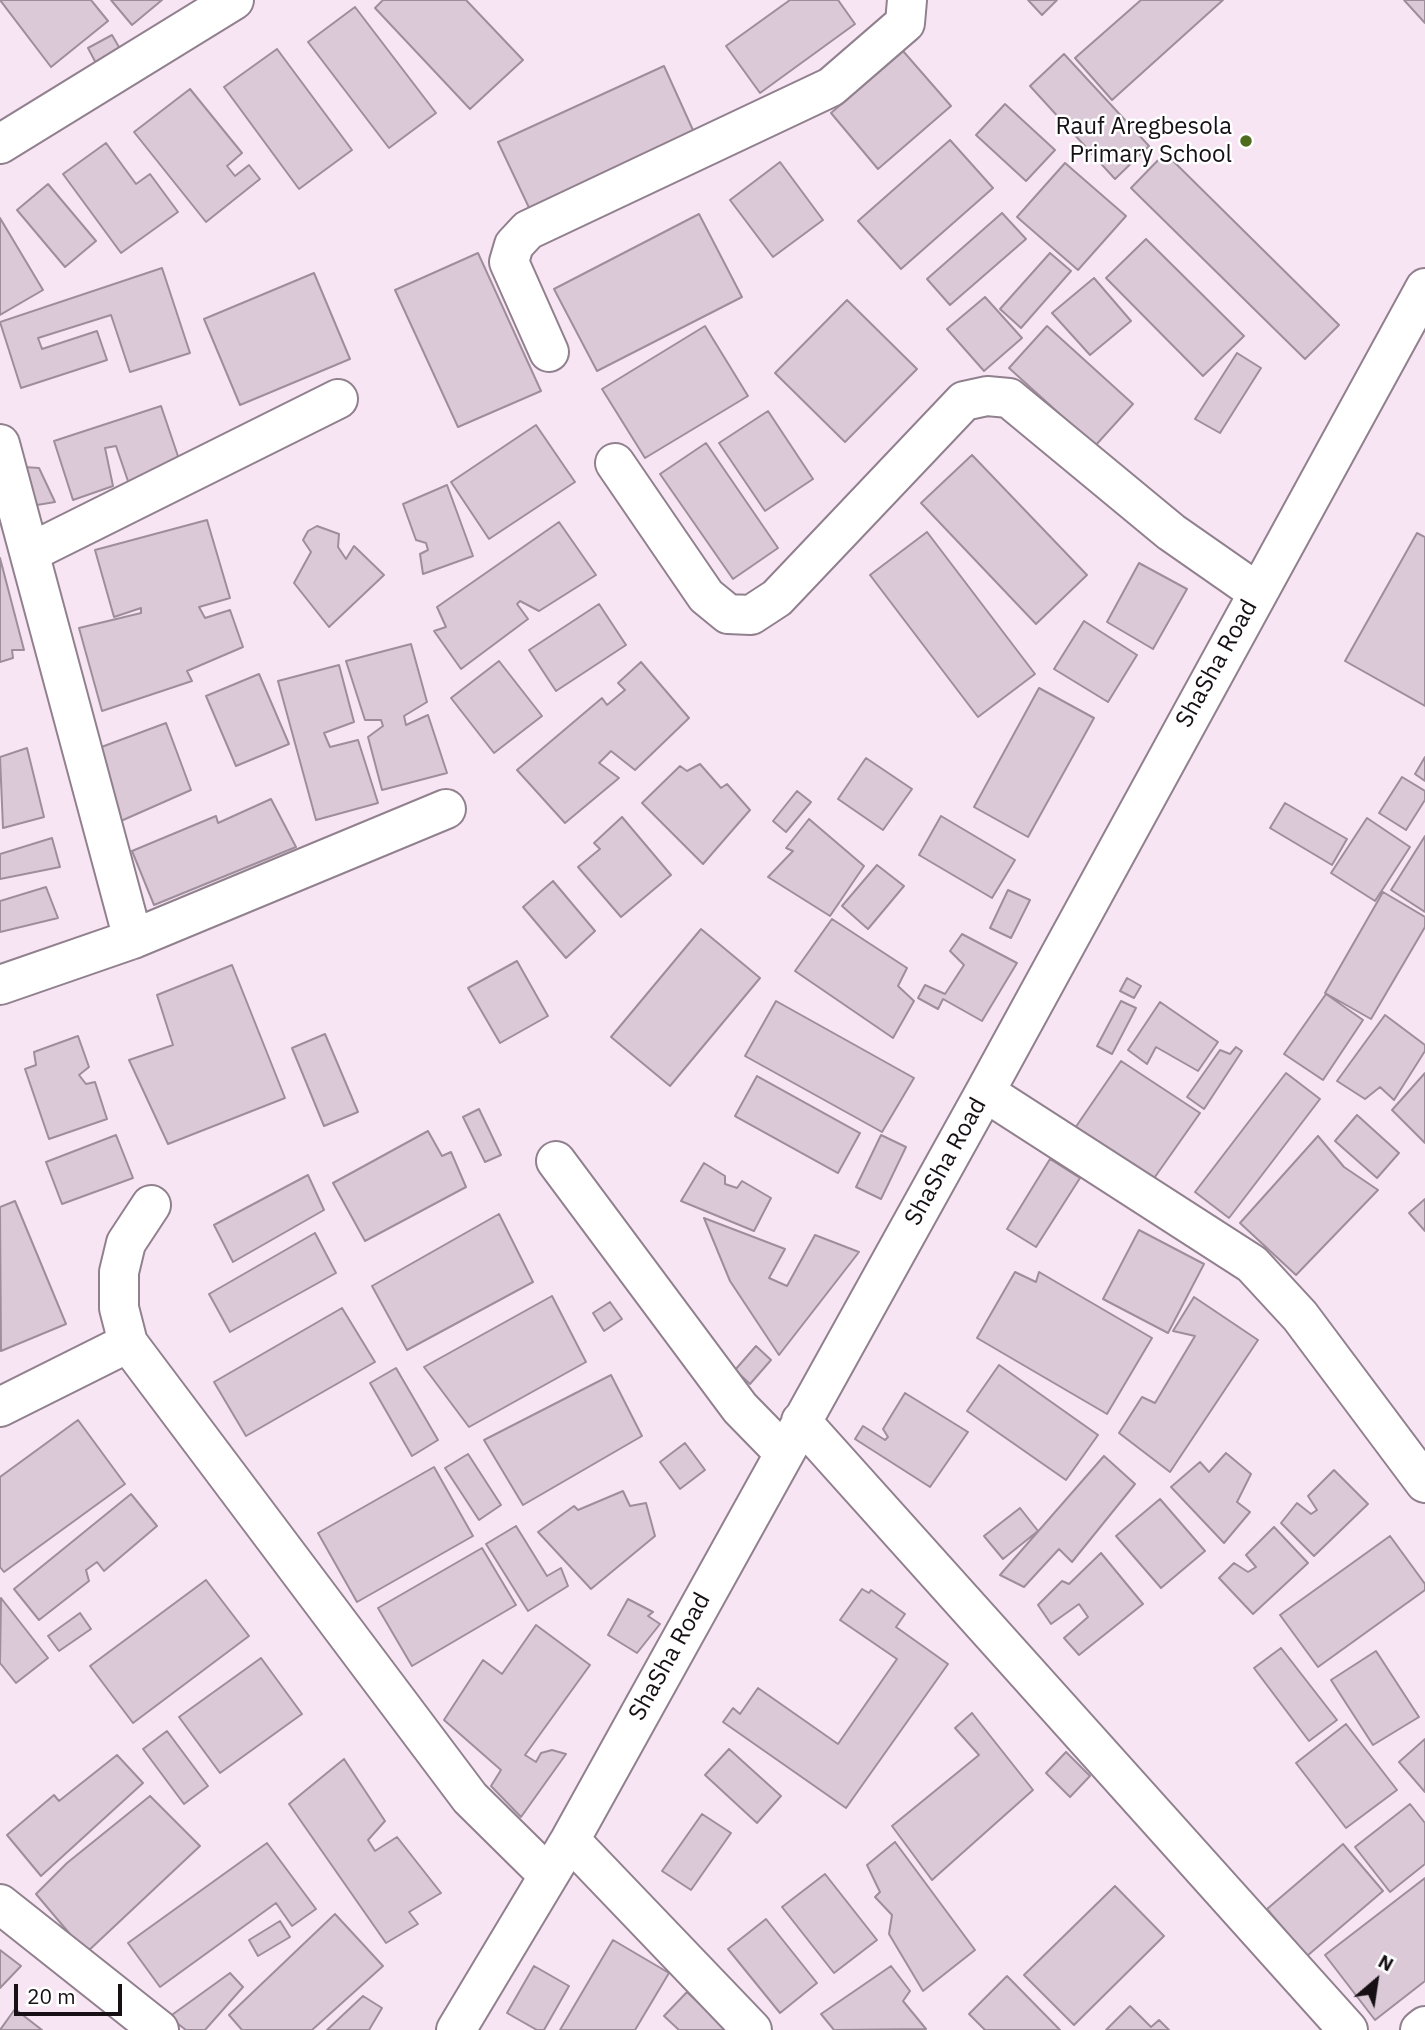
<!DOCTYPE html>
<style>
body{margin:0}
#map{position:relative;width:1425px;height:2030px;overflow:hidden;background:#f7e5f4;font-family:"IBM Plex Sans",sans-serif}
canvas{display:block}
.north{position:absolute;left:1341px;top:1946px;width:70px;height:70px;-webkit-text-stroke:5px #fff;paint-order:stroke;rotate:29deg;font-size:19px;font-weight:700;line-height:28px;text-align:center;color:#161015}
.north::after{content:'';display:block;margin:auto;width:24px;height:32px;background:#161015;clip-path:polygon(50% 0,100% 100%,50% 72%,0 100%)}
.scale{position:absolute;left:14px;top:1984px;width:108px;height:32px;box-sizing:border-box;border:4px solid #161015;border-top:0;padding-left:9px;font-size:21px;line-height:24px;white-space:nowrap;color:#161015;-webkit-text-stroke:5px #fff;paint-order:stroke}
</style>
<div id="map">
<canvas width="1425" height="2030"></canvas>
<div class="north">N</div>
<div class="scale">20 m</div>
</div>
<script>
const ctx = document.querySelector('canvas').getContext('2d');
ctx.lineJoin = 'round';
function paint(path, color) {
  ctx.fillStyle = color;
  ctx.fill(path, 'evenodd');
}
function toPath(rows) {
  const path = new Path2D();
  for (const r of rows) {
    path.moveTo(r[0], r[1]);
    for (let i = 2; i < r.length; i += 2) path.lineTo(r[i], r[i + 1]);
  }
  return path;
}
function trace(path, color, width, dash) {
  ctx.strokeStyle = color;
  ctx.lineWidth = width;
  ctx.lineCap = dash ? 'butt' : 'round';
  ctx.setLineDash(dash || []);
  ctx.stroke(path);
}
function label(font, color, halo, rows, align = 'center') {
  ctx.font = font + ' "IBM Plex Sans",sans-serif';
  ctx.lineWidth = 5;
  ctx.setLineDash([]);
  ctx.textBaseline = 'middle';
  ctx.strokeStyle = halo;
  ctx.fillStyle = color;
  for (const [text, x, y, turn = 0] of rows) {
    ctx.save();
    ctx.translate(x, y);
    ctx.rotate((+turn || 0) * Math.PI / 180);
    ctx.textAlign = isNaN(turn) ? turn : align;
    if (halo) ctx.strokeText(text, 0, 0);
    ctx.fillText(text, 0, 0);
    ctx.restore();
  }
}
const building = toPath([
 [0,0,91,0,108,21,51,67,0,0],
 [111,0,162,0,132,25,111,0],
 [383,0,466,0,523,60,470,109,375,8,383,0],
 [790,0,838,0,855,24,760,93,726,46,790,0],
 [1028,0,1057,0,1042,15,1028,0],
 [1141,0,1223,0,1112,100,1075,58,1141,0],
 [1404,0,1425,0,1425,23,1404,0],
 [355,7,436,113,389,148,308,42,355,7],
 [112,35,123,54,98,67,88,48,112,35],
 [277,49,352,150,299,189,224,87,277,49],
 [903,51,951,106,878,169,831,113,903,51],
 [1064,54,1149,146,1115,179,1030,86,1064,54],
 [664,66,697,139,532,214,498,142,664,66],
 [190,89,242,153,227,166,235,176,249,165,260,179,206,222,134,132,190,89],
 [1005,104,1055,150,1026,181,976,135,1005,104],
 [950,140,993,188,901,269,858,221,950,140],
 [106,143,136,184,150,174,178,212,121,253,63,174,106,143],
 [1165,153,1339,325,1305,359,1131,188,1165,153],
 [780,162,823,220,773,257,730,200,780,162],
 [1065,163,1126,216,1078,270,1017,217,1065,163],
 [48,184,96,241,65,267,17,210,48,184],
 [1002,213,1026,239,950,305,927,279,1002,213],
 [699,214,742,297,597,371,554,289,699,214],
 [0,218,43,290,0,315,0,218],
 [1146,239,1244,336,1203,376,1106,278,1146,239],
 [478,253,541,391,458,427,395,290,478,253],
 [1050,253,1071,271,1021,328,1000,309,1050,253],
 [162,268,190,353,130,372,111,315,38,338,42,349,97,331,107,360,21,388,0,322,162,268],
 [314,273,350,359,240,405,204,319,314,273],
 [1094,278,1131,321,1090,355,1052,313,1094,278],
 [985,297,1022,338,984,371,947,329,985,297],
 [847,300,917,369,845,442,775,373,847,300],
 [705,326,748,396,645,458,602,389,705,326],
 [1047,326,1133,404,1095,446,1009,368,1047,326],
 [1237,353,1261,368,1220,433,1195,419,1237,353],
 [161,406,181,465,129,484,116,446,105,448,113,486,73,500,54,441,161,406],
 [768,411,813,479,765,511,719,443,768,411],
 [536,425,575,482,489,539,451,482,536,425],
 [706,443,778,548,733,579,660,474,706,443],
 [972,455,1087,575,1036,624,921,503,972,455],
 [24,467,39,468,55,502,31,506,24,467],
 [447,485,473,556,423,574,420,554,428,550,426,543,416,540,403,504,447,485],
 [207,520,230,598,199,607,205,618,230,610,243,647,187,671,192,681,102,711,79,628,141,613,141,608,114,617,95,550,207,520],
 [559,522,596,575,539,611,520,601,517,604,528,619,461,669,434,631,446,627,437,607,559,522],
 [317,526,339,534,338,547,346,559,354,546,384,575,329,627,294,583,311,552,303,540,308,531,317,526],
 [927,532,1035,674,978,717,870,575,927,532],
 [1417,533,1425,537,1425,706,1345,661,1417,533],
 [0,558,24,650,12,650,13,658,0,662,0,558],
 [1139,563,1187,589,1153,649,1107,622,1139,563],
 [599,604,626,645,556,691,529,650,599,604],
 [1084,621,1137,655,1108,702,1054,669,1084,621],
 [411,644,427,702,404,716,406,725,428,715,447,773,382,790,368,737,383,726,381,720,365,720,346,661,411,644],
 [499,661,542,716,494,753,451,698,499,661],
 [641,662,689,718,635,770,611,751,599,763,619,778,565,823,517,770,602,698,607,705,625,690,618,683,641,662],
 [339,665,354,722,324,733,330,747,358,740,378,803,316,820,278,681,339,665],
 [259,674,289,744,236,766,206,696,259,674],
 [1039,688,1094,718,1028,837,974,807,1039,688],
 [166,723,191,790,105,828,88,752,166,723],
 [27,748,44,817,3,828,0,757,27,748],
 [1425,757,1425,781,1415,774,1425,757],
 [866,758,912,789,883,830,838,799,866,758],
 [700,764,721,788,727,784,750,810,703,864,642,803,680,766,687,771,700,764],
 [1402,777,1425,791,1425,800,1406,830,1379,813,1402,777],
 [797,791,811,802,786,832,773,821,797,791],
 [271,799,296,847,154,905,132,851,216,816,218,823,271,799],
 [1285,803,1347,839,1332,865,1270,828,1285,803],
 [941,816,1015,860,992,898,919,855,941,816],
 [622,817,671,875,621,917,578,867,600,849,594,843,622,817],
 [1367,818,1410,847,1375,901,1331,873,1367,818],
 [809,819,864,866,830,916,768,877,793,851,786,848,809,819],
 [1425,836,1425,912,1391,890,1425,836],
 [52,838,60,867,0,879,0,854,52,838],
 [877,865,904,886,868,929,842,906,877,865],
 [553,881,595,931,566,958,523,907,553,881],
 [46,887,58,918,0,932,0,901,46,887],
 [1008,890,1030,900,1011,938,990,928,1008,890],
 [1383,892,1425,917,1425,927,1371,1019,1325,993,1383,892],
 [832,919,907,968,898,986,914,1001,893,1038,795,971,832,919],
 [701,929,760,978,670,1086,611,1037,701,929],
 [962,934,1017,963,982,1021,943,999,938,1009,918,998,925,985,945,994,964,965,950,951,962,934],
 [517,961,548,1016,500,1043,468,988,517,961],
 [232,965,285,1098,168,1144,129,1060,173,1045,157,995,232,965],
 [1127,978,1141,986,1134,998,1120,991,1127,978],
 [1326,994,1363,1020,1323,1080,1284,1054,1326,994],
 [776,1001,914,1078,882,1132,745,1056,776,1001],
 [1121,1001,1136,1008,1112,1054,1097,1046,1121,1001],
 [1160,1002,1218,1042,1198,1071,1156,1047,1147,1064,1128,1050,1160,1002],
 [1385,1015,1425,1045,1425,1051,1394,1100,1380,1087,1365,1099,1337,1081,1385,1015],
 [325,1034,358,1112,324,1126,292,1048,325,1034],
 [78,1036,89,1067,79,1075,86,1084,95,1082,107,1119,49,1139,25,1069,36,1065,34,1052,78,1036],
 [1236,1047,1242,1051,1204,1109,1187,1097,1220,1050,1230,1054,1236,1047],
 [1121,1061,1200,1113,1150,1184,1073,1131,1121,1061],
 [1286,1073,1320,1099,1229,1218,1195,1192,1286,1073],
 [1425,1073,1425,1143,1392,1110,1425,1073],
 [757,1076,860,1133,838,1173,735,1116,757,1076],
 [479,1109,501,1155,485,1162,463,1117,479,1109],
 [1357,1115,1399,1153,1377,1178,1335,1141,1357,1115],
 [428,1131,442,1156,451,1152,466,1187,365,1241,333,1183,428,1131],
 [116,1135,133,1178,62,1204,46,1162,116,1135],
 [881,1135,906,1147,881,1199,856,1187,881,1135],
 [1318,1136,1344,1167,1378,1190,1296,1275,1240,1223,1318,1136],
 [1050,1159,1080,1178,1036,1247,1007,1229,1050,1159],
 [704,1163,725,1176,725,1184,737,1188,742,1181,771,1198,754,1231,681,1201,704,1163],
 [308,1175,324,1210,233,1262,214,1225,308,1175],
 [1425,1199,1425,1231,1409,1213,1425,1199],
 [15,1201,66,1324,1,1351,0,1207,15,1201],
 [499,1214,533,1282,407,1350,372,1286,499,1214],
 [704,1218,785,1249,769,1278,787,1286,815,1235,859,1252,779,1355,730,1281,704,1218],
 [1139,1230,1204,1264,1168,1333,1103,1299,1139,1230],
 [315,1233,336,1273,230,1332,209,1294,315,1233],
 [1015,1272,1036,1282,1039,1272,1152,1338,1107,1414,977,1338,1015,1272],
 [552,1296,586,1362,469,1427,424,1367,552,1296],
 [1194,1297,1258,1340,1170,1472,1119,1433,1142,1397,1155,1403,1195,1336,1173,1331,1194,1297],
 [610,1302,622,1319,604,1331,593,1313,610,1302],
 [342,1308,375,1362,246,1436,214,1382,342,1308],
 [756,1346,771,1360,750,1384,735,1370,756,1346],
 [999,1365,1098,1435,1066,1480,967,1411,999,1365],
 [396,1368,438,1440,412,1456,370,1383,396,1368],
 [611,1375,642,1436,523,1505,484,1440,611,1375],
 [905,1393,968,1432,930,1487,855,1439,863,1426,885,1440,888,1437,883,1429,905,1393],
 [78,1420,125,1484,4,1572,0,1567,0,1477,78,1420],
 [685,1443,705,1470,680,1489,660,1462,685,1443],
 [1226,1453,1251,1474,1237,1502,1250,1512,1224,1543,1171,1487,1200,1462,1209,1472,1226,1453],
 [468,1454,501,1505,479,1520,445,1468,468,1454],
 [1104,1456,1135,1484,1072,1562,1059,1549,1024,1587,1000,1575,1104,1456],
 [434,1467,473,1536,357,1602,318,1533,434,1467],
 [1334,1470,1368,1504,1314,1556,1281,1523,1297,1503,1311,1514,1317,1510,1308,1496,1334,1470],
 [623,1491,630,1506,646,1503,655,1536,591,1589,538,1532,574,1506,578,1510,623,1491],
 [131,1494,157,1526,104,1571,97,1562,86,1570,89,1581,39,1620,14,1589,131,1494],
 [1160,1499,1205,1551,1161,1588,1116,1536,1160,1499],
 [1020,1508,1038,1531,1003,1559,984,1536,1020,1508],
 [516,1526,547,1576,561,1568,568,1586,528,1611,486,1544,516,1526],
 [1274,1527,1308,1563,1253,1614,1219,1578,1234,1563,1248,1572,1256,1567,1246,1555,1274,1527],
 [1390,1536,1425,1584,1425,1590,1318,1667,1280,1615,1390,1536],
 [482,1548,516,1605,412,1666,378,1608,482,1548],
 [1101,1553,1143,1604,1079,1655,1064,1638,1088,1617,1079,1604,1051,1624,1038,1605,1062,1581,1069,1584,1101,1553],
 [206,1580,249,1636,133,1723,90,1666,206,1580],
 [862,1589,869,1593,871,1590,905,1614,896,1627,948,1664,846,1808,723,1722,733,1708,740,1714,758,1688,838,1744,897,1659,840,1620,862,1589],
 [1,1598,48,1658,16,1683,0,1663,1,1598],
 [628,1599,653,1612,648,1616,660,1624,637,1653,608,1635,628,1599],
 [80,1613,91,1629,59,1651,48,1636,80,1613],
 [536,1625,590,1665,525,1755,536,1762,541,1753,552,1750,566,1754,521,1817,491,1786,501,1770,444,1720,483,1660,502,1674,536,1625],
 [1281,1648,1337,1720,1309,1741,1254,1668,1281,1648],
 [1376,1651,1419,1717,1373,1745,1331,1680,1376,1651],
 [261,1658,302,1714,220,1773,179,1717,261,1658],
 [972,1713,1033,1790,932,1880,892,1826,979,1755,955,1728,972,1713],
 [1346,1724,1397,1790,1346,1828,1296,1763,1346,1724],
 [167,1731,208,1786,184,1804,143,1749,167,1731],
 [1425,1739,1425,1792,1399,1762,1425,1739],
 [729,1749,781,1796,757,1823,705,1775,729,1749],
 [1066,1752,1090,1776,1070,1797,1046,1773,1066,1752],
 [117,1755,143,1783,41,1876,7,1835,54,1795,59,1801,117,1755],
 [344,1759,385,1821,368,1840,375,1851,397,1837,441,1893,409,1912,418,1924,386,1943,289,1804,344,1759],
 [150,1796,200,1846,86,1953,36,1894,67,1863,150,1796],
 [1410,1804,1425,1823,1425,1864,1390,1892,1355,1847,1410,1804],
 [702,1814,731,1833,691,1890,662,1871,702,1814],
 [895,1842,975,1950,923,1991,889,1934,892,1915,875,1897,880,1892,867,1865,895,1842],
 [267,1843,316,1909,292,1926,276,1903,160,1987,128,1943,267,1843],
 [1343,1844,1383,1891,1307,1956,1267,1909,1343,1844],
 [825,1874,877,1940,834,1973,782,1907,825,1874],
 [1425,1878,1425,1981,1375,2020,1325,1955,1425,1878],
 [1115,1886,1164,1936,1074,2025,1024,1975,1115,1886],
 [335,1914,383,1966,312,2030,242,2030,229,2015,335,1914],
 [766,1919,817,1983,780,2013,728,1949,766,1919],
 [280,1921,290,1937,258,1956,249,1940,280,1921],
 [613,1940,669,1973,635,2030,560,2030,613,1940],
 [0,1950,21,1966,0,1988,0,1950],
 [534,1966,569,1986,544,2030,537,2030,507,2013,534,1966],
 [891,1966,910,1991,903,2001,926,2029,834,2030,821,2014,891,1966],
 [230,1973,243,1987,205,2030,186,2030,169,2017,230,1973],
 [1007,1976,1060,2030,985,2030,969,2014,1007,1976],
 [687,1992,727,2030,679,2030,664,2016,687,1992],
 [363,1996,382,2008,369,2030,327,2030,363,1996],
 [1130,2006,1151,2027,1159,2020,1169,2030,1106,2030,1130,2006],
 [15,2009,42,2030,0,2030,15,2009]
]);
const minor = toPath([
 [0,144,234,0],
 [549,352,509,262,514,245,528,230,831,87,905,23,907,0],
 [0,444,133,939,0,985],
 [615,463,706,596,728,614,751,615,777,598,964,401,987,396,1009,398,1171,532,1257,592],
 [31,552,338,399],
 [133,939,446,809],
 [985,1092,1252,1264,1300,1316,1425,1483],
 [556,1161,740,1408,783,1452],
 [151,1205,126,1243,119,1272,119,1308,128,1343,470,1798,548,1875],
 [0,1407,128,1343],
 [801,1421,1348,2030],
 [570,1840,752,2030],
 [0,1904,159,2030],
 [456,2030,570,1840,985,1092,1425,288],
 [1420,2030,1425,2026]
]);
const markers = [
 [1246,141,7,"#4e6b1e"]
];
const poiNames = [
 ["Rauf Aregbesola",1232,127],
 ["Primary School",1232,155]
];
const streetNames = [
 ["ShaSha Road",1217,664,-61],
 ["ShaSha Road",946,1162,-61],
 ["ShaSha Road",670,1657,-61]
];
paint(building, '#dbc9d8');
trace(building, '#9e8e9b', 2);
trace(minor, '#91808e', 42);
trace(minor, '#fff', 38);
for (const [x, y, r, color] of markers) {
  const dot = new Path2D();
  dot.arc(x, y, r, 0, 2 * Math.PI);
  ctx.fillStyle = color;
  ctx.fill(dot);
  trace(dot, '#fff', 2.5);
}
label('24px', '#161015', '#fff', poiNames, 'right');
label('24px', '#161015', '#fff', streetNames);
</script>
